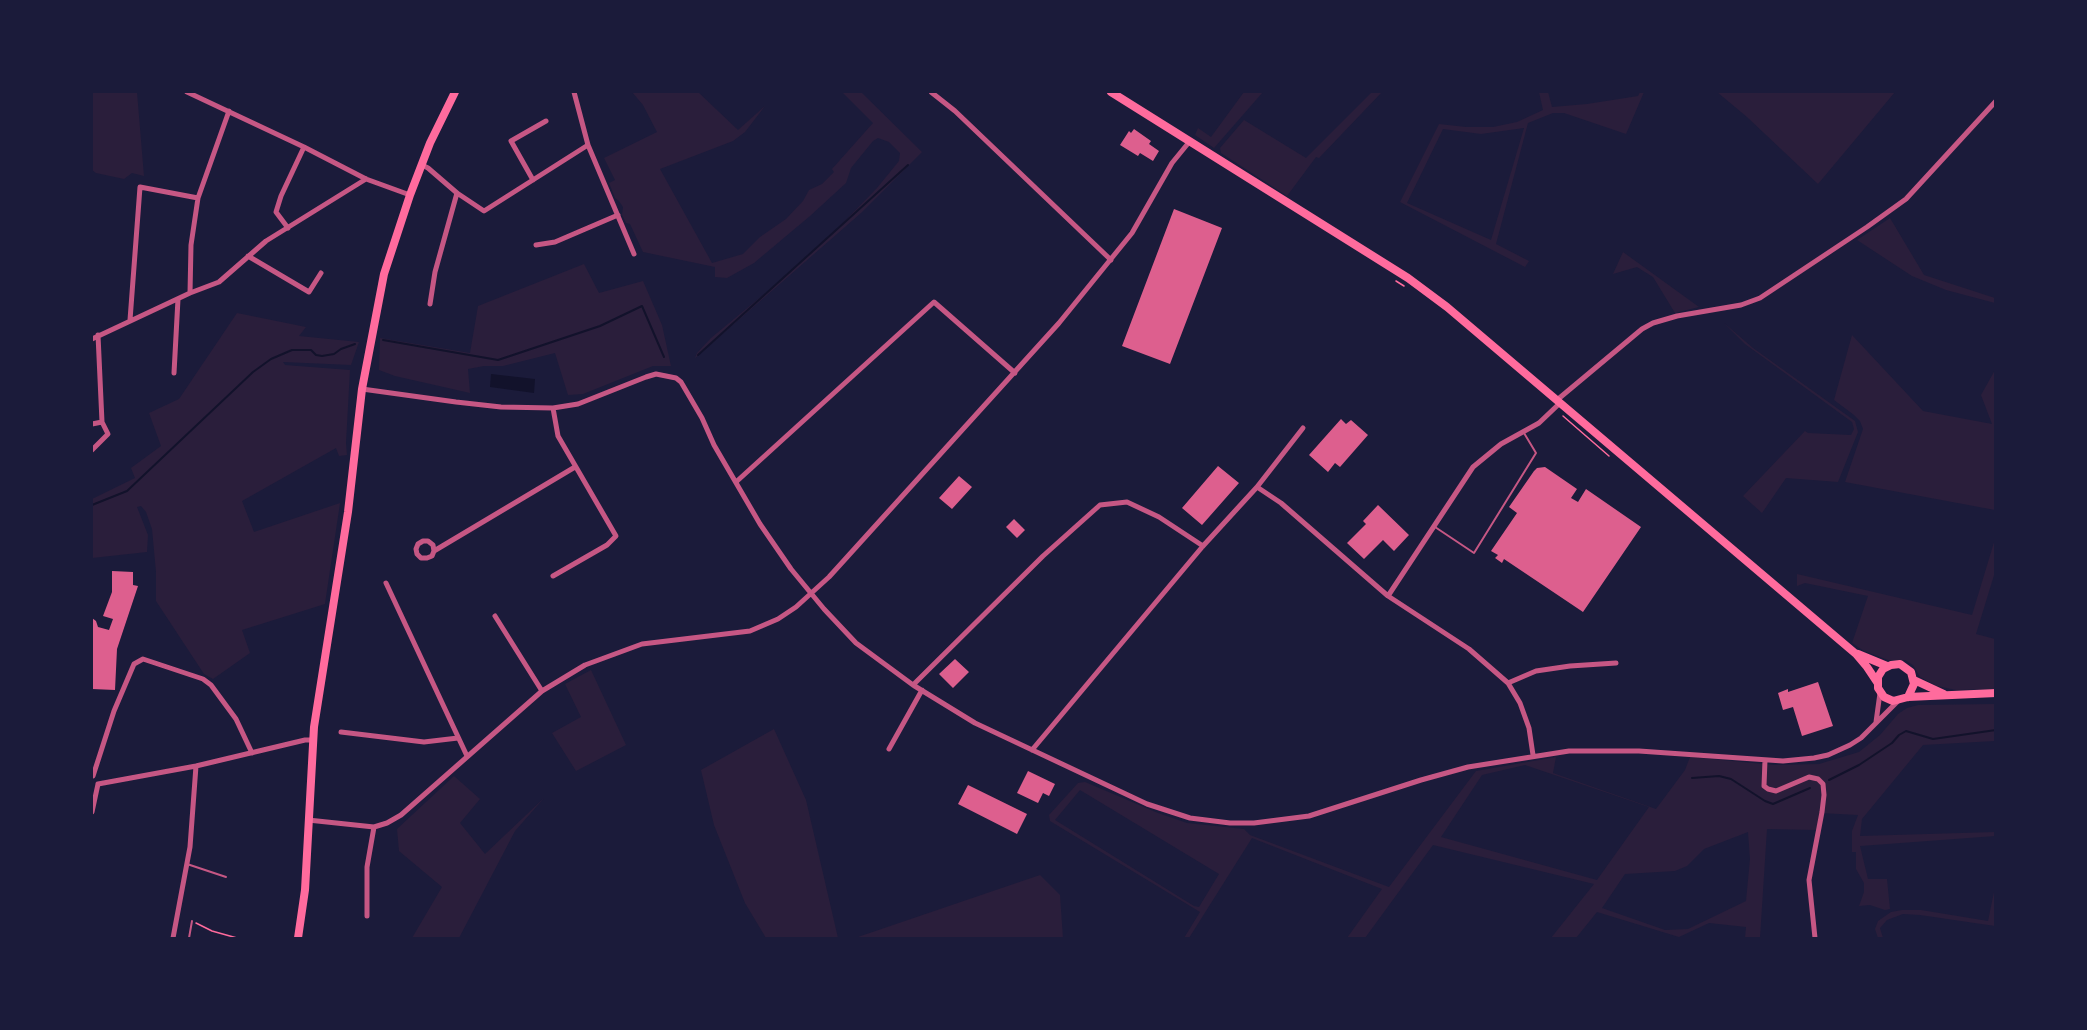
<!DOCTYPE html>
<style>
body{margin:0}
#map{position:relative;width:2087px;height:1030px;overflow:hidden;background:#1b1b3a;font-family:Quicksand,sans-serif}
canvas{display:block}
.frame{position:absolute;inset:0;border:93px solid #1b1b3a;pointer-events:none}
</style>
<div id="map">
<canvas width="2087" height="1030"></canvas>
<div class="frame"></div>
</div>
<script>
const ctx = document.querySelector('canvas').getContext('2d');
ctx.lineJoin = 'round';
function paint(path, color) {
  ctx.fillStyle = color;
  ctx.fill(path, 'evenodd');
}
function toPath(rows) {
  const path = new Path2D();
  for (const r of rows) {
    path.moveTo(r[0], r[1]);
    for (let i = 2; i < r.length; i += 2) path.lineTo(r[i], r[i + 1]);
  }
  return path;
}
function trace(path, color, width, dash) {
  ctx.strokeStyle = color;
  ctx.lineWidth = width;
  ctx.lineCap = dash ? 'butt' : 'round';
  ctx.setLineDash(dash || []);
  ctx.stroke(path);
}
const green = toPath([
 [92,92,137,92,144,176,132,173,124,179,96,173,92,170],
 [632,92,698,92,738,130,765,106,745,132,733,141,660,169,712,263,743,254,760,237,786,219,803,201,809,190,822,184,834,172,832,169,873,123,842,92,861,92,922,152,861,213,695,358,697,353,711,338,781,280,839,227,877,188,899,161,900,153,889,142,878,138,873,141,851,168,846,183,810,216,754,263,727,278,715,277,715,267,643,252,630,224,626,223,622,215,623,207,619,201,615,198,609,183,615,180,604,158,657,132,643,105],
 [1244,92,1263,92,1214,148,1195,135,1198,128,1211,137],
 [1372,92,1382,92,1319,158,1316,157,1287,196,1221,153,1220,148,1244,120,1306,158],
 [1539,92,1548,92,1552,107,1587,104,1638,96,1640,92,1644,92,1626,134,1564,113,1553,113,1528,123,1496,244,1529,261,1525,267,1400,202,1439,124,1466,127,1493,127,1517,122,1543,110],
 [1524,128,1491,240,1407,203,1443,129,1481,134],
 [1717,92,1716,92,1895,92,1818,184,1747,117],
 [1890,218,1924,275,1995,298,1995,303,1946,290,1912,276,1857,240],
 [1623,252,1699,307,1675,313,1653,277,1637,267,1613,274],
 [584,264,599,293,643,281,662,325,671,366,653,366,583,394,568,395,555,353,503,366,484,366,468,369,470,393,395,376,379,370,380,338,470,353,478,306],
 [237,313,306,327,299,336,359,342,351,365,283,362,285,365,350,370,346,443,347,455,339,456,336,448,242,501,254,532,340,503,325,604,242,630,250,653,213,679,204,674,156,601,156,572,152,529,146,512,141,506,137,507,148,535,147,552,92,558,92,499,135,478,131,468,161,446,149,413,179,399],
 [1724,323,1753,348,1855,421,1858,432,1838,482,1786,478,1762,513,1743,496,1805,431,1808,433,1851,435,1854,429,1852,422,1745,344],
 [1852,335,1923,411,1992,424,1981,395,1995,370,1995,510,1845,482,1863,429,1860,421,1854,415,1834,400],
 [1995,539,1995,572,1976,634,1995,639,1995,689,1956,690,1937,686,1920,677,1913,665,1905,660,1888,660,1864,651,1852,643,1868,596,1805,583,1797,586,1797,574,1972,615],
 [591,670,626,745,576,771,552,733,581,717,565,684],
 [1995,704,1995,741,1923,745,1862,819,1860,836,1995,832,1995,836,1860,846,1868,879,1887,879,1890,909,1885,910,1870,905,1859,906,1864,892,1864,883,1856,869,1856,852,1852,852,1852,831,1858,815,1820,813,1816,830,1767,829,1760,938,1745,938,1746,927,1709,923,1679,937,1597,912,1576,938,1551,938,1594,884,1433,845,1365,938,1347,938,1382,889,1252,838,1189,938,1184,938,1200,912,1050,821,1049,815,1078,783,1085,782,1158,813,1187,823,1244,829,1250,835,1389,887,1476,771,1556,757,1553,773,1656,809,1685,770,1690,757,1774,765,1819,764,1859,752,1880,735,1898,714,1907,708,1918,705],
 [1525,765,1649,807,1597,880,1441,837,1482,775],
 [1080,790,1219,874,1199,907,1194,906,1055,820],
 [1748,832,1750,859,1746,901,1688,929,1665,930,1602,908,1625,874,1675,871,1687,866,1704,849],
 [774,729,806,800,838,938,766,938,745,903,714,825,701,770],
 [454,776,480,799,460,823,485,854,544,798,515,831,459,938,412,938,442,887,399,851,397,829],
 [1040,875,1060,895,1063,938,855,938],
 [1995,887,1995,926,1920,915,1903,914,1887,920,1880,928,1883,938,1878,938,1875,929,1878,921,1891,912,1902,910,1921,910,1988,921]
]);
const water = toPath([
 [491,374,535,379,534,393,490,387]
]);
const stream = toPath([
 [383,340,498,360,600,326,642,306,664,357],
 [698,355,908,165],
 [92,505,127,491,253,372,271,359,292,350,311,350,316,355,322,356,334,354,341,349,355,344],
 [1692,778,1719,776,1731,779,1765,801,1773,804,1810,788],
 [1829,780,1859,765,1892,743,1899,735,1906,731,1933,739,1996,730]
]);
const building = toPath([
 [1134,129,1151,141,1149,144,1159,151,1153,161,1140,153,1138,156,1120,145,1129,131,1131,133],
 [1174,209,1222,228,1170,364,1122,346],
 [1341,419,1346,424,1351,420,1368,435,1340,467,1335,463,1328,472,1309,455],
 [1218,466,1239,483,1202,525,1182,508],
 [1545,467,1577,489,1571,498,1578,502,1586,489,1641,527,1583,612,1504,559,1502,563,1495,558,1498,555,1491,551,1517,513,1509,507,1534,471,1537,468],
 [959,476,972,487,952,509,939,498],
 [1378,505,1409,535,1394,551,1383,540,1364,559,1347,543,1366,524,1363,521],
 [1014,519,1025,530,1017,538,1006,527],
 [112,571,133,572,133,585,138,586,117,649,115,690,92,689,92,618,96,621,98,627,109,630,113,619,103,616,112,592],
 [955,659,969,672,953,688,939,674],
 [1818,682,1833,726,1802,736,1793,707,1783,710,1778,693,1788,689,1788,692],
 [1028,771,1055,784,1049,796,1043,793,1038,803,1017,793],
 [968,785,1027,814,1017,834,958,804]
]);
const path = toPath([
 [1396,281,1404,286],
 [1563,416,1609,456],
 [196,923,212,931,237,938]
]);
const service = toPath([
 [1435,527,1474,553,1536,453,1524,433],
 [187,864,226,877],
 [189,938,192,921]
]);
const minor = toPath([
 [187,92,304,147,366,179,410,195],
 [931,92,955,111,1111,260],
 [588,145,634,254],
 [422,165,428,168,457,193,484,211,588,145,574,92],
 [533,180,511,141,546,121],
 [288,228,276,212,281,196,304,147],
 [536,245,555,242,618,215],
 [248,256,309,292,321,273],
 [190,293,191,245,198,198,229,111],
 [430,304,435,272,457,193],
 [130,320,140,187,198,198],
 [92,339,190,293,219,282,266,241,366,179],
 [174,373,178,299],
 [362,389,456,402,501,407,553,408,578,404,646,377,656,374,676,378,681,382,702,418,714,445,760,524,791,569,824,609,856,643,913,685,975,723,1147,804,1190,818,1230,823,1254,823,1309,816,1421,780,1468,767,1569,751,1639,751,1783,761,1814,758,1828,755,1850,745,1861,738,1898,701],
 [1557,400,1642,329,1653,323,1677,316,1741,305,1760,298,1867,227,1906,199,1996,101],
 [92,424,102,422],
 [92,450,108,434,102,422,98,335],
 [736,482,934,302,1015,373],
 [1257,487,1303,428],
 [434,551,433,545,428,541,423,541,418,544,416,549,417,554,421,558,427,558,432,556,434,551,575,467],
 [553,576,607,545,616,536,558,436,553,408],
 [386,583,467,756],
 [1388,596,1473,467,1501,444,1539,423,1560,403],
 [495,616,542,691],
 [1508,683,1536,671,1570,666,1616,663],
 [913,685,1043,556,1100,505,1127,502,1159,517,1203,546],
 [1876,722,1880,693],
 [341,732,424,742,458,738],
 [889,749,922,690],
 [1032,750,1203,546,1257,487,1281,503,1388,596,1469,649,1508,683,1520,703,1529,728,1533,755],
 [1765,760,1764,786,1768,789,1776,791,1809,777,1818,779,1823,784,1824,795,1822,812,1809,880,1815,938],
 [93,776,114,711,134,664,143,659,203,679,211,685,236,719,252,753],
 [98,784,196,766,305,740,313,740],
 [92,812,98,784],
 [308,820,374,827,387,823,401,815,542,691,585,665,642,644,750,631,778,619,796,607,829,577,1059,323,1132,233,1172,163,1190,141],
 [367,916,367,867,374,827],
 [173,938,190,847,196,766]
]);
const secondary = toPath([
 [1111,92,1408,278,1447,307,1856,654,1867,667,1877,682],
 [1858,654,1887,666],
 [1914,680,1944,694],
 [1908,697,1914,684,1911,672,1900,664,1891,665,1883,669,1878,677,1878,688,1884,697,1893,701,1908,697,1996,693]
]);
const primary = toPath([
 [298,938,305,890,314,727,348,512,362,389,384,274,410,195,430,143,455,92]
]);
paint(green, '#2a1e3b');
paint(water, '#12122b');
trace(stream, '#12122b', 2);
paint(building, '#dd5f8e');
trace(path, '#ff6b9d', 1.5);
trace(service, '#c65784', 2);
trace(minor, '#c65784', 5);
trace(secondary, '#ff6b9d', 8);
trace(primary, '#ff6b9d', 8);
</script>
